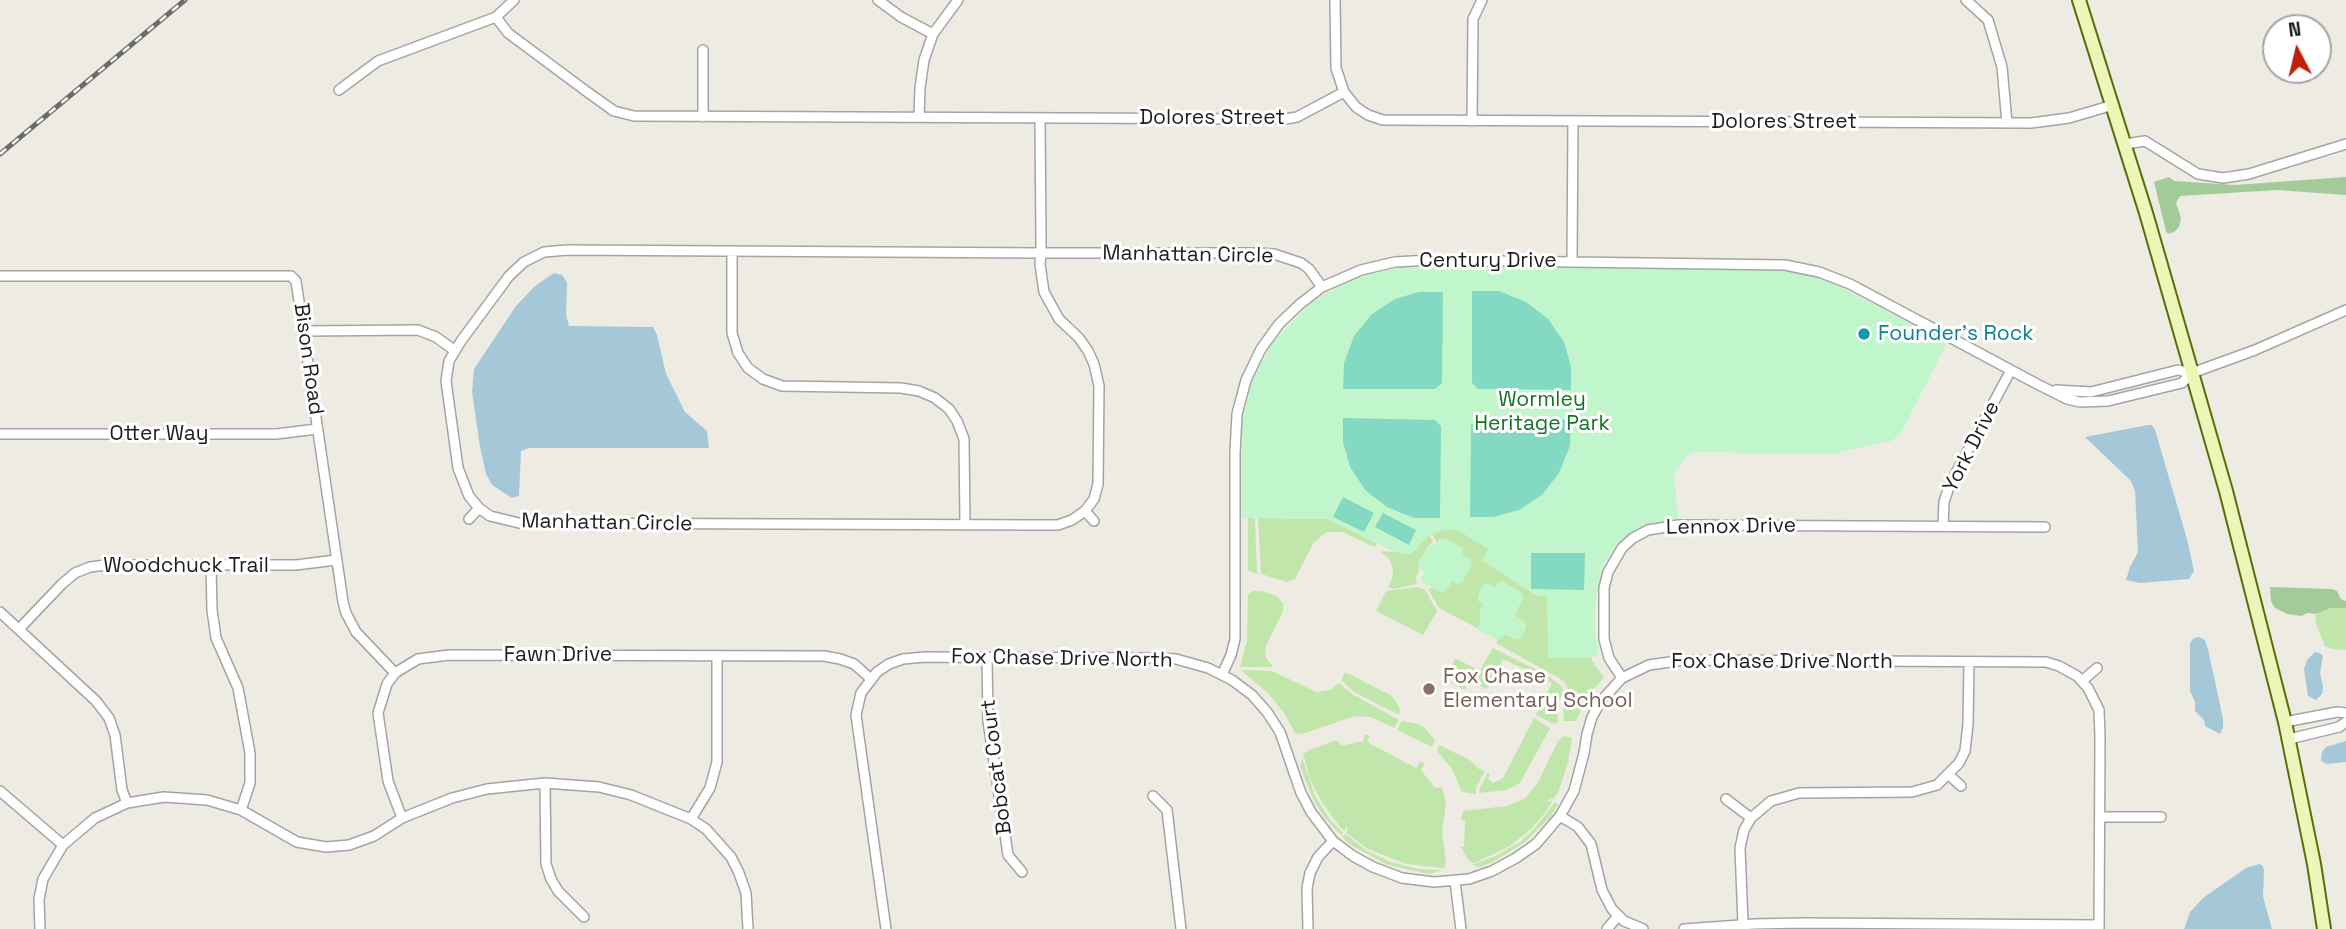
<!DOCTYPE html>
<style>
body{margin:0}
#map{position:relative;width:2346px;height:929px;overflow:hidden;background:#eeebe3;font-family:"Space Grotesk",sans-serif}
canvas{display:block}
.north{position:absolute;left:2262px;top:14px;width:70px;height:70px;box-sizing:border-box;background:#fff;border:2px solid #a5a5a5;border-radius:50%;rotate:353deg;font-size:19px;font-weight:700;line-height:28px;text-align:center;color:#1d1d1d}
.north::after{content:'';display:block;margin:auto;width:24px;height:32px;background:#c01f0a;clip-path:polygon(50% 0,100% 100%,50% 72%,0 100%)}
</style>
<div id="map">
<canvas width="2346" height="929"></canvas>
<div class="north">N</div>
</div>
<script>
const ctx = document.querySelector('canvas').getContext('2d');
ctx.lineJoin = 'round';
function paint(path, color) {
  ctx.fillStyle = color;
  ctx.fill(path, 'evenodd');
}
function toPath(rows) {
  const path = new Path2D();
  for (const r of rows) {
    path.moveTo(r[0], r[1]);
    for (let i = 2; i < r.length; i += 2) path.lineTo(r[i], r[i + 1]);
  }
  return path;
}
function trace(path, color, width, dash) {
  ctx.strokeStyle = color;
  ctx.lineWidth = width;
  ctx.lineCap = dash ? 'butt' : 'round';
  ctx.setLineDash(dash || []);
  ctx.stroke(path);
}
function label(font, color, halo, rows, align = 'center') {
  ctx.font = font + ' "Space Grotesk",sans-serif';
  ctx.lineWidth = 6;
  ctx.setLineDash([]);
  ctx.textBaseline = 'middle';
  ctx.strokeStyle = halo;
  ctx.fillStyle = color;
  for (const [text, x, y, turn = 0] of rows) {
    ctx.save();
    ctx.translate(x, y);
    ctx.rotate((+turn || 0) * Math.PI / 180);
    ctx.textAlign = isNaN(turn) ? turn : align;
    if (halo) ctx.strokeText(text, 0, 0);
    ctx.fillText(text, 0, 0);
    ctx.restore();
  }
}
const grass = toPath([
 [1248,518,1255,518,1257,574,1248,570],
 [1258,518,1328,519,1376,543,1377,546,1374,547,1343,532,1327,532,1314,542,1295,579,1287,582,1261,574],
 [1451,529,1461,532,1489,549,1484,561,1537,596,1548,595,1548,658,1592,657,1592,661,1604,677,1587,697,1576,721,1564,721,1563,709,1568,689,1564,681,1496,643,1500,637,1507,635,1515,639,1521,638,1526,627,1525,622,1517,618,1515,614,1523,597,1495,588,1483,604,1480,613,1480,626,1477,628,1439,608,1428,589,1433,588,1442,592,1446,591,1463,556,1439,539,1437,543,1432,534,1442,530],
 [1429,535,1433,542,1428,546,1418,563,1419,571,1416,577,1417,584,1394,589,1388,587,1392,579,1393,569,1389,559,1380,551,1412,553],
 [1417,587,1425,590,1437,611,1423,635,1376,611,1386,591],
 [1253,591,1261,591,1277,596,1283,604,1283,611,1265,648,1266,658,1273,667,1240,667,1247,640,1248,594],
 [2330,608,2346,608,2346,650,2332,649,2325,646,2315,621,2316,614],
 [1493,648,1547,675,1561,686,1563,691,1557,708,1558,722,1554,724,1536,715,1552,683,1503,659,1487,689,1473,682],
 [1455,658,1476,669,1465,690,1452,683,1459,671,1452,665],
 [1241,670,1272,671,1316,692,1330,690,1339,683,1352,694,1399,720,1394,728,1371,717,1355,716,1305,733,1296,734,1284,713,1270,695],
 [1345,672,1392,696,1400,709,1399,715,1354,692,1341,680],
 [1534,718,1550,728,1520,783,1507,790,1479,793,1480,788,1488,772,1490,775,1488,779,1493,783,1503,778],
 [1402,721,1418,724,1425,728,1435,740,1432,747,1397,730],
 [1365,734,1370,736,1367,742,1416,768,1420,762,1423,762,1424,765,1421,770,1435,788,1442,787,1446,803,1442,832,1446,862,1444,868,1406,864,1368,849,1346,833,1348,829,1346,826,1345,831,1341,828,1321,801,1310,779,1303,754,1309,750,1337,740,1342,746,1363,741],
 [1564,736,1572,738,1568,762,1559,790,1554,799,1550,798,1548,801,1549,802,1551,800,1552,802,1545,813,1531,829,1510,846,1479,861,1473,863,1468,860,1461,847,1464,847,1465,821,1461,820,1463,811,1507,806,1525,798,1537,784,1558,741],
 [1439,745,1470,760,1479,769,1485,771,1476,787,1476,794,1462,792,1452,769,1437,751],
 [1302,757,1315,796,1329,818,1343,833,1341,835,1324,817,1313,799,1300,766],
 [1555,802,1558,804,1550,817,1525,842,1493,862,1479,867,1472,865,1496,856,1520,842,1536,827],
 [1345,834,1367,851,1391,862,1418,869,1442,870,1429,874,1388,865,1351,845,1342,837]
]);
const forest = toPath([
 [2169,177,2174,181,2235,185,2346,177,2346,195,2277,190,2180,196,2176,203,2181,218,2179,227,2174,232,2168,234,2166,231,2154,182],
 [2270,587,2332,589,2337,591,2341,599,2346,601,2346,608,2330,608,2316,614,2307,613,2302,616,2287,614,2275,608,2271,601]
]);
const park = toPath([
 [1431,267,1767,269,1799,273,1831,282,1947,343,1900,435,1891,441,1831,454,1691,452,1674,473,1678,518,1646,524,1620,540,1603,564,1595,607,1595,635,1599,654,1589,658,1548,658,1547,596,1538,596,1483,561,1488,549,1461,532,1451,529,1438,531,1427,537,1412,553,1407,554,1390,550,1328,519,1241,518,1242,423,1251,382,1273,342,1310,304,1340,285,1366,275,1398,268],
 [1444,538,1463,548,1463,556,1471,560,1472,564,1462,582,1457,584,1452,581,1446,591,1441,592,1422,583,1421,578,1425,572,1419,569,1418,564,1428,546,1437,543,1439,539],
 [1502,581,1521,592,1524,597,1515,614,1517,618,1525,622,1526,627,1521,638,1515,639,1507,635,1500,637,1498,640,1478,630,1480,626,1480,612,1483,604,1478,601,1478,596,1483,585,1489,584,1495,587,1497,583]
]);
const pitch = toPath([
 [1472,291,1499,291,1526,302,1548,319,1564,342,1571,366,1571,390,1478,389,1472,383],
 [1419,292,1443,292,1442,383,1435,389,1343,389,1344,363,1354,336,1372,314,1395,299],
 [1343,418,1435,420,1441,426,1440,518,1414,518,1387,507,1365,490,1350,467,1343,442],
 [1478,419,1571,420,1570,446,1559,473,1542,495,1519,510,1494,517,1470,517,1471,425],
 [1343,497,1374,513,1364,532,1333,517],
 [1383,513,1416,530,1409,545,1375,527],
 [1531,553,1585,553,1584,590,1531,589]
]);
const water = toPath([
 [554,273,562,275,567,282,566,315,569,326,653,327,657,335,666,374,685,412,707,431,709,448,529,448,521,451,519,496,512,498,492,485,486,474,480,447,472,392,474,369,516,306,535,286],
 [2148,425,2152,425,2155,430,2187,539,2194,571,2189,579,2140,583,2126,580,2130,567,2138,552,2135,491,2131,481,2085,437],
 [2199,637,2205,640,2208,649,2223,719,2223,727,2220,734,2205,726,2204,720,2195,711,2195,702,2190,691,2190,643,2194,638],
 [2315,652,2320,653,2323,656,2320,673,2323,686,2322,694,2316,700,2308,696,2304,669,2307,660],
 [2346,741,2346,762,2327,764,2321,761,2322,752,2326,747],
 [2259,864,2262,865,2264,869,2263,896,2272,929,2184,929,2190,912,2203,898,2246,868]
]);
const street = toPath([
 [878,0,901,17,933,34],
 [1335,0,1336,68,1344,92,1356,107,1368,115,1383,120,2031,123,2069,118,2113,105],
 [1966,0,1988,20,2002,67,2007,123],
 [496,17,508,33,586,91,614,111,634,116,1285,119,1297,117,1344,92],
 [339,90,378,61,496,17,514,0],
 [703,117,703,50],
 [919,117,920,88,924,60,933,34,958,0],
 [1040,118,1041,242,1041,253,1040,264,1044,292,1059,319,1079,338,1088,351,1094,364,1099,386,1098,484,1094,499,1085,511,1072,520,1058,525,1041,525,519,523,490,516,479,508,469,496,458,468,446,381,449,361,461,341,509,276,524,262,544,252,567,250,1041,253,1257,253,1274,254,1301,263,1309,269,1322,287],
 [1472,121,1473,19,1482,0],
 [2125,144,2145,141,2198,174,2223,178,2249,174,2346,144],
 [732,251,732,333,738,353,748,368,763,379,782,386,901,388,919,391,935,398,949,409,957,421,964,439,965,525],
 [1572,261,1573,121],
 [0,276,291,276,296,281,343,602,346,613,356,632,395,673],
 [305,331,418,330,436,337,454,350],
 [2056,390,2091,392,2178,370,2192,373],
 [0,434,276,434,317,429],
 [1085,511,1094,521],
 [469,519,479,508],
 [1943,526,1944,502,1950,484,2011,370],
 [211,565,212,610,216,638,238,688,250,753,250,783,241,810],
 [0,612,96,701,109,718,115,735,122,790,127,803],
 [19,629,62,584,75,573,90,567,106,565,296,565,336,560],
 [987,657,988,721,1008,855,1022,872],
 [1222,675,1231,655,1235,639,1235,453,1237,414,1246,380,1261,349,1279,324,1300,304,1322,287,1361,270,1395,262,1430,260,1785,265,1819,272,1850,284,2037,384,2067,399,2080,402,2108,401,2182,383,2192,373,2255,350,2346,310],
 [1622,678,1609,658,1604,639,1604,588,1608,572,1622,548,1633,538,1648,530,1678,525,2045,527],
 [2082,681,2097,668],
 [2285,722,2337,712,2346,713],
 [2289,739,2339,727,2346,722],
 [1949,775,1961,786],
 [545,783,546,864,551,879,558,891,584,917],
 [0,791,63,845],
 [1153,796,1167,810,1181,929],
 [1726,799,1751,818],
 [1560,816,1578,827,1591,844,1602,890,1612,909,1624,921,1643,929],
 [2100,817,2161,817],
 [402,818,388,781,378,713,387,684,395,673,418,659,449,655,824,656,840,659,854,664,871,679],
 [691,819,710,788,717,762,717,656],
 [1455,881,1461,929],
 [1743,924,1740,848,1744,830,1751,818,1771,801,1799,793,1912,792,1937,785,1959,763,1965,751,1968,724,1969,662],
 [40,929,39,899,43,879,63,845,95,818,127,803,164,797,207,800,241,810,297,842,326,847,349,845,374,836,402,818,452,798,487,789,545,783,599,787,631,795,691,819,706,829,731,857,739,873,746,893,748,929],
 [886,929,856,715,861,693,877,672,889,664,903,659,925,657,1159,658,1176,659,1208,668,1232,680,1252,695,1267,712,1280,732,1301,793,1311,812,1333,841,1353,856,1373,867,1402,878,1434,882,1469,879,1492,871,1516,858,1536,844,1560,816,1574,791,1584,753,1587,734,1592,717,1601,701,1622,678,1649,665,1684,660,2046,662,2059,666,2077,676,2088,688,2099,710,2100,737,2099,929],
 [1308,929,1307,888,1310,873,1318,857,1333,841],
 [1607,929,1618,916],
 [1684,929,1754,924,1801,923,2099,925]
]);
const secondary = toPath([
 [2079,0,2146,213,2226,491,2285,722,2314,864,2324,929]
]);
const rail = toPath([
 [0,154,185,0]
]);
const markers = [
 [1864,334,7,"#0f9aa8"],
 [1429,689,7,"#8d6e63"]
];
const streetNames = [
 ["Dolores Street",1212,118],
 ["Dolores Street",1784,122],
 ["Manhattan Circle",1188,255,1],
 ["Century Drive",1488,261],
 ["Bison Road",308,359,82],
 ["Otter Way",159,434],
 ["York Drive",1972,447,-63],
 ["Manhattan Circle",607,523,1],
 ["Lennox Drive",1731,527,-1],
 ["Woodchuck Trail",186,566],
 ["Fawn Drive",558,655],
 ["Fox Chase Drive North",1062,659,1],
 ["Fox Chase Drive North",1782,662],
 ["Bobcat Court",997,767,-97]
];
const cultureNames = [
 ["Founder's Rock",1878,334]
];
const parkNames = [
 ["Wormley",1542,400],
 ["Heritage Park",1542,424]
];
const educationNames = [
 ["Fox Chase",1443,677],
 ["Elementary School",1443,701]
];
paint(grass, '#c1e6ab');
paint(forest, '#a3cb9a');
paint(park, '#c1f6cc');
paint(pitch, '#84d9c2');
paint(water, '#a5c8d9');
trace(street, '#a4a4a4', 12);
trace(secondary, '#586e0a', 16);
trace(street, '#fff', 9);
trace(secondary, '#ecf6b9', 12);
trace(rail, '#6b6b6b', 5);
trace(rail, '#fff', 2.5, [8]);
for (const [x, y, r, color] of markers) {
  const dot = new Path2D();
  dot.arc(x, y, r, 0, 2 * Math.PI);
  ctx.fillStyle = color;
  ctx.fill(dot);
  trace(dot, '#fff', 2.5);
}
label('21px', '#1d1d1d', '#fff', streetNames);
label('21px', '#0d838f', '#fff', cultureNames, 'left');
label('21px', '#117524', '#fff', parkNames);
label('21px', '#785e54', '#fff', educationNames, 'left');
</script>
